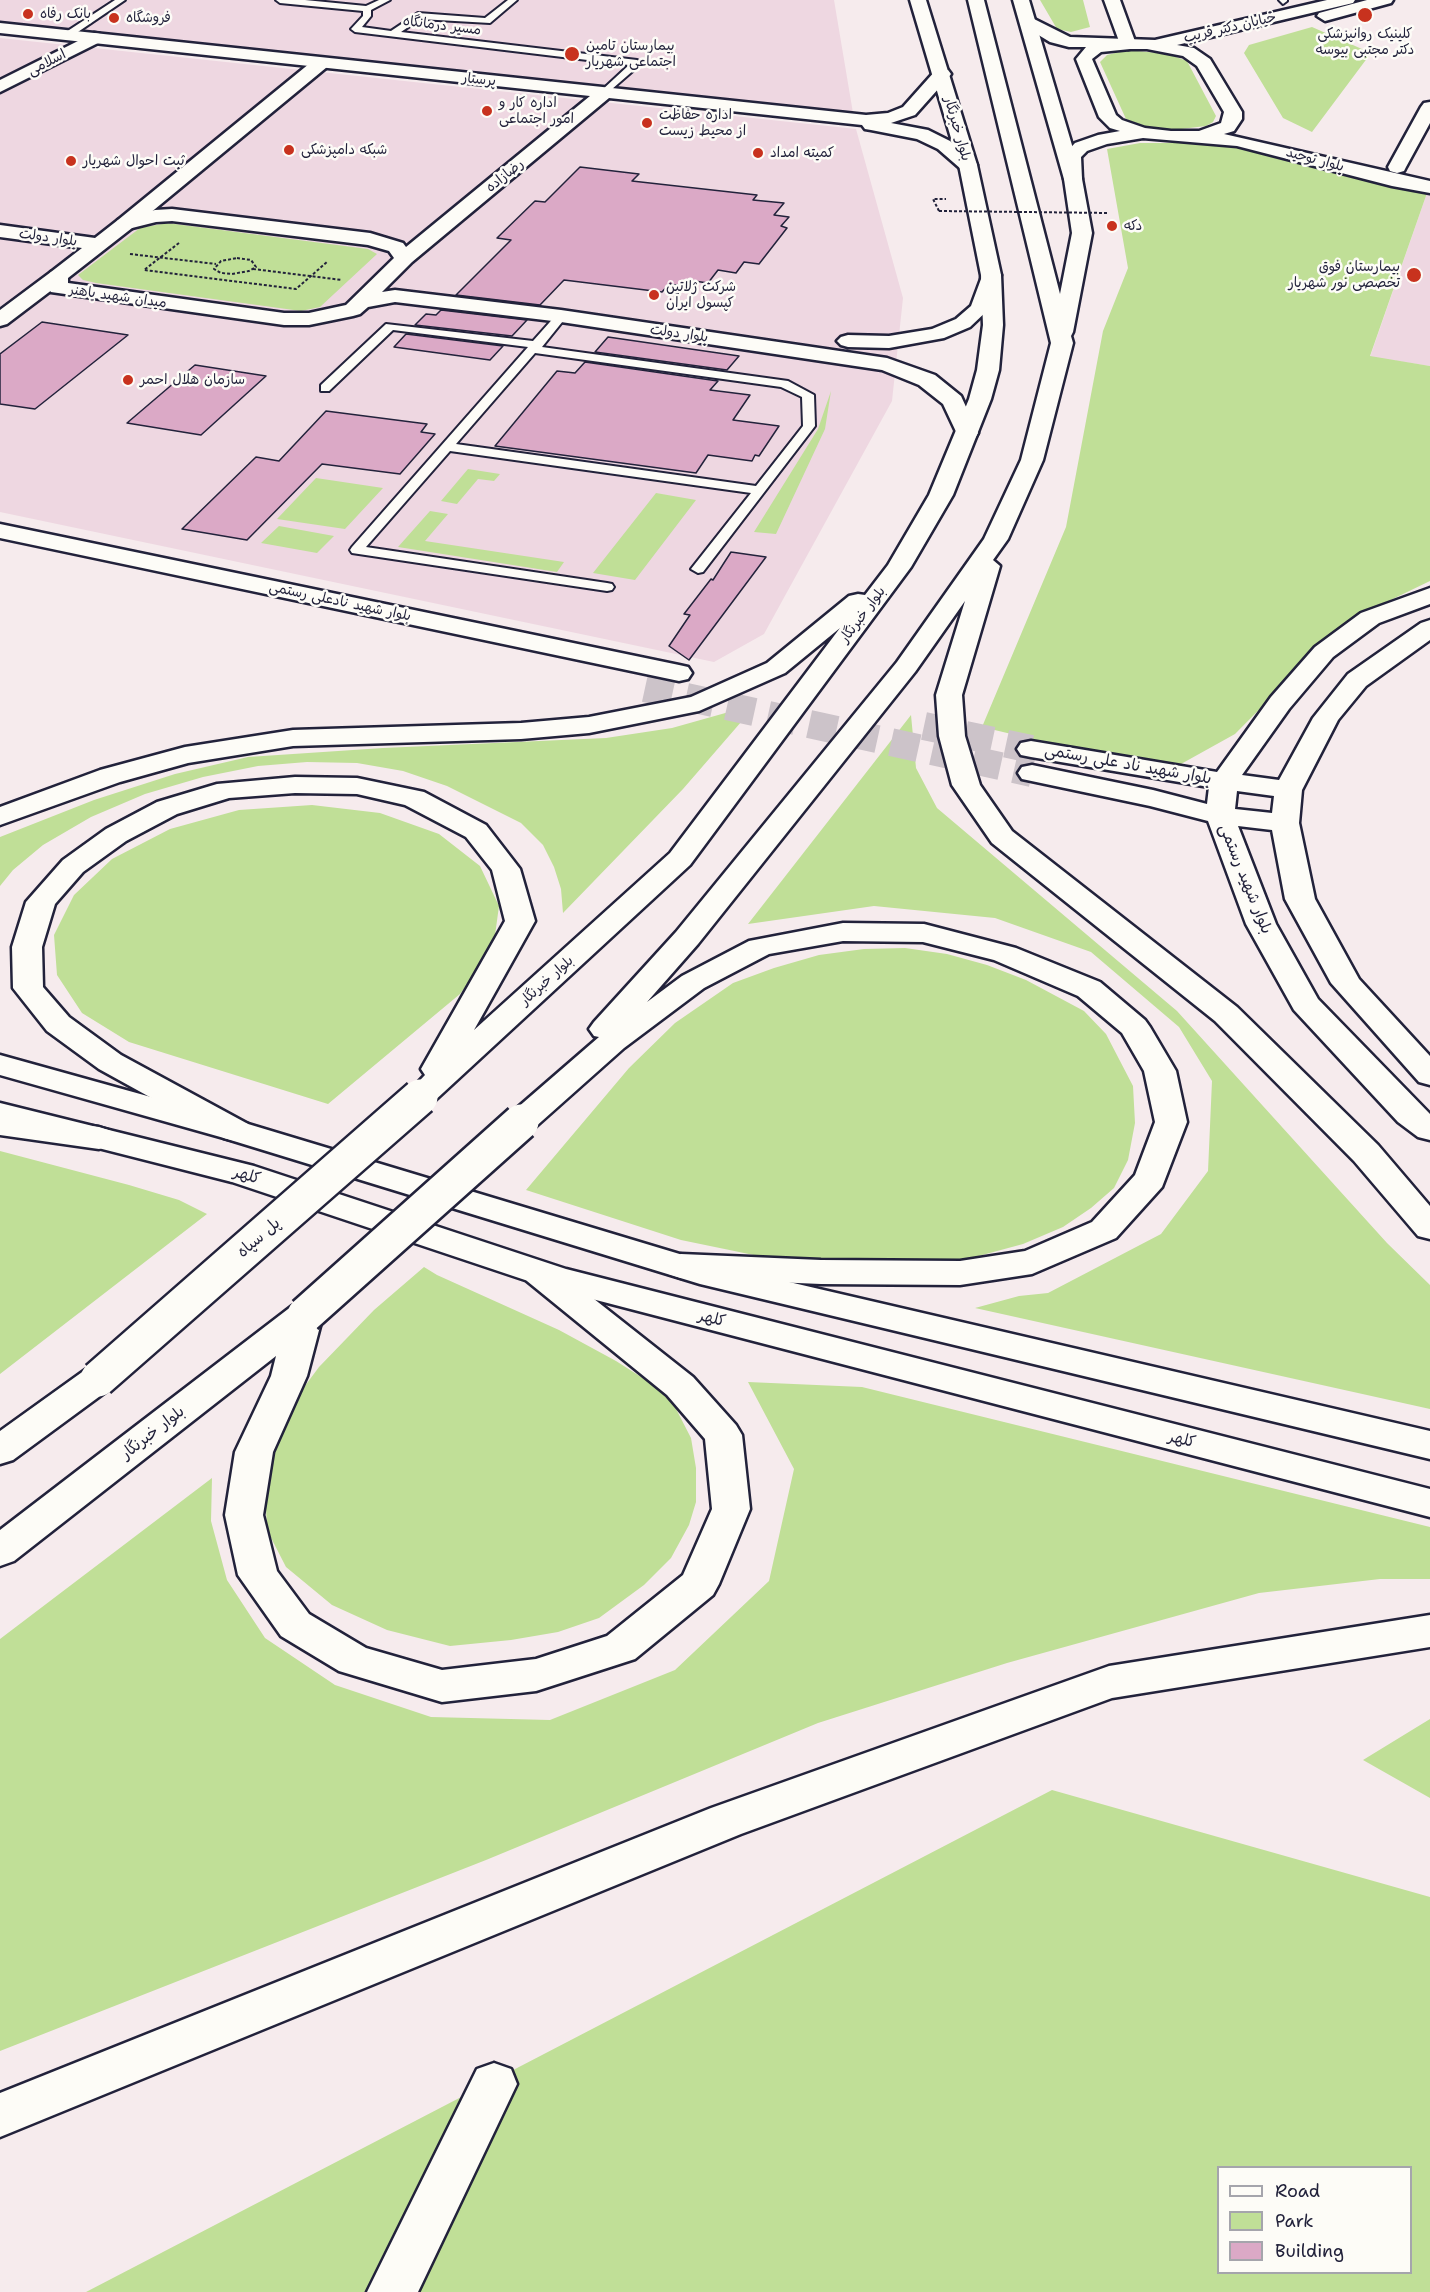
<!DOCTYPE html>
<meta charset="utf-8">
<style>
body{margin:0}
#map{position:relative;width:1430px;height:2292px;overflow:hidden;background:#f6ebed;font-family:"Shantell Sans",sans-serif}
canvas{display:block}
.legend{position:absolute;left:1217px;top:2166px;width:195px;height:108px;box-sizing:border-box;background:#fdfcf7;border:2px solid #a5a5ac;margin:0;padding:8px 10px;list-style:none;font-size:18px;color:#22223b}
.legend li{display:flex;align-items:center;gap:12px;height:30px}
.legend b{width:30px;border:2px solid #a5a5ac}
</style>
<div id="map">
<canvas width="1430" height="2292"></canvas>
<ul class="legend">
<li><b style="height:8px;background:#fdfcf7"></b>Road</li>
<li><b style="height:16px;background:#c0df97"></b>Park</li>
<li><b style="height:16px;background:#dba9c6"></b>Building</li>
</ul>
</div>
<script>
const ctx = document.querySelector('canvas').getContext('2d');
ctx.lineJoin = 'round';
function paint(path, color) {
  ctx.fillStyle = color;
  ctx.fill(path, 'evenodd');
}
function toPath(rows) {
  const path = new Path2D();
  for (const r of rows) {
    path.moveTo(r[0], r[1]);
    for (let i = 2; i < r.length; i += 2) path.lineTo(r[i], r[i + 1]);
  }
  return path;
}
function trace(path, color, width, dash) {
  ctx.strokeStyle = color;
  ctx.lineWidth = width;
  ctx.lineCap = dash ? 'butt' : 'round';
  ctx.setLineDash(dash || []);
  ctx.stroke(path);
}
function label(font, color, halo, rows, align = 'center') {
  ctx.font = font + ' "Shantell Sans","Playpen Sans Arabic",sans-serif';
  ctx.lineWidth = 5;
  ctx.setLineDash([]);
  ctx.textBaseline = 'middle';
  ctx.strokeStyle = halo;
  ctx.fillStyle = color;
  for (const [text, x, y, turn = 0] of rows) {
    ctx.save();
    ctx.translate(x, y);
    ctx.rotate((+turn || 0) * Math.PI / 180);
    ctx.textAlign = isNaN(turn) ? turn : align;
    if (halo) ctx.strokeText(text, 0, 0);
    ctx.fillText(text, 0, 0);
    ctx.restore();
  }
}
const built = toPath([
 [0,0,834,0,853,113,0,22],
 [0,38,856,129,903,298,892,401,764,634,714,662,0,512],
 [1427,193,1430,194,1430,366,1370,357]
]);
const green = toPath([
 [1040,0,1083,0,1090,27,1071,32,1057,29],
 [1312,27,1371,53,1312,132,1283,118,1244,53,1249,45],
 [1128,50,1168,54,1187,61,1216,116,1213,122,1206,126,1173,130,1144,126,1126,119,1100,62,1107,55],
 [1140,143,1231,143,1362,179,1427,193,1370,356,1430,366,1430,581,1347,621,1235,734,1181,764,1070,748,982,727,1066,527,1103,331,1128,268,1107,149],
 [167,223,368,249,377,254,320,307,301,311,96,283,83,280,78,275,140,228],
 [831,391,825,429,776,534,754,532,818,429],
 [468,469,500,474,494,481,478,479,457,504,441,501],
 [316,478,383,488,345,529,277,519],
 [656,493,696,500,635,580,593,573],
 [430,511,448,514,425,541,564,562,557,572,398,547],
 [279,526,334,536,317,553,261,543],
 [736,710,748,714,683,789,563,913,561,889,554,867,543,845,521,823,447,786,403,771,357,763,307,762,258,766,203,777,145,794,91,817,43,845,13,870,0,886,0,837,94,800,175,774,248,757,383,748,606,738,672,728],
 [911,715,916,768,937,808,1177,1011,1387,1243,1430,1285,1430,1409,975,1308,1019,1296,1048,1293,1161,1234,1208,1171,1212,1081,1179,1027,1091,952,995,918,874,906,748,924],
 [312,805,380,813,439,834,480,866,499,906,493,950,460,994,328,1104,129,1042,82,1013,57,975,54,935,74,895,112,859,170,829,239,810],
 [905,948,947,954,987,965,1026,980,1084,1011,1106,1034,1133,1086,1135,1123,1128,1160,1114,1188,1091,1208,1063,1227,1023,1244,975,1257,913,1266,773,1259,681,1240,526,1190,629,1068,675,1023,733,983,774,968,819,955,864,949],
 [0,1151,129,1185,179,1200,207,1214,0,1374],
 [424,1267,437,1275,559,1330,616,1361,649,1382,673,1403,691,1438,696,1468,696,1502,689,1525,671,1558,644,1585,599,1618,558,1632,511,1640,450,1646,387,1630,332,1605,286,1567,267,1530,265,1486,270,1452,284,1414,319,1367,374,1310],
 [748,1382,862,1387,1430,1527,1430,1579,1380,1579,1259,1593,1007,1663,818,1723,486,1860,0,2051,0,1639,212,1478,211,1521,227,1580,265,1638,335,1685,431,1717,550,1720,675,1670,769,1581,794,1469],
 [1430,1719,1430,1798,1363,1760],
 [1052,1790,1430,1897,1430,2292,86,2292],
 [1218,2168,1410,2168,1410,2272,1218,2272]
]);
const building = toPath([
 [580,167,639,174,632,181,757,195,753,200,784,203,774,215,789,217,781,226,787,228,759,264,744,262,736,273,718,270,708,283,687,280,682,286,669,284,662,292,564,280,540,305,456,295,511,240,497,238,535,201,545,202,580,167],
 [441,310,527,320,512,336,415,325,426,314,436,315,441,310],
 [42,322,128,335,35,409,0,404,0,354,42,322],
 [406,334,503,346,490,360,394,347,406,334],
 [608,337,739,356,727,370,595,352,608,337],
 [585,362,718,381,710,390,750,395,733,420,779,426,759,456,755,455,752,461,708,455,696,473,495,446,557,371,575,373,585,362],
 [195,365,266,376,201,435,127,423,195,365],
 [326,411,427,424,421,432,435,434,400,474,322,464,247,540,182,529,256,457,279,461,326,411],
 [731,552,766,557,689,660,669,646,690,615,684,614,711,579,713,580,731,552]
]);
const secondaryTunnel = toPath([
 [645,688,1032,773],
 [924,726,1031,749]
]);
const path = toPath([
 [939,211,933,199,946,199],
 [179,243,144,270,296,289,327,262],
 [130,254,216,264],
 [237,258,251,260,256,267,249,271,232,274,221,273,214,269,221,261,237,258],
 [253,269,342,280]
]);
const lane = toPath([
 [115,0,125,0,69,38,63,38,63,34,115,0],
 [276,0,305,0,366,6,379,0,390,0,371,10,371,16,362,27,391,31,418,13,485,18,508,0,517,0,490,23,420,19,401,32,637,60,642,63,604,96,599,93,601,91,629,65,355,32,351,29,363,16,363,11,280,3,276,0],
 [1279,0,1287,0,1287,1,1283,4,1279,0],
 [561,313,567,316,542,347,788,381,814,395,815,426,703,572,698,573,691,569,751,493,450,451,366,547,607,583,612,584,614,587,612,590,607,591,352,553,350,550,352,547,528,347,393,330,329,391,321,391,321,385,386,324,533,341,557,314,561,313],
 [535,353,781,387,802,397,803,426,756,486,456,444,535,353]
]);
const street = toPath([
 [1104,0,1120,0,1136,44,1134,48,1128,49,1120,44,1104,0],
 [94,33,100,34,102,38,100,42,0,92,0,80,94,33],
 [321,58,327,59,329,63,327,67,132,228,118,228,115,224,118,220,315,59,321,58],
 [1430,102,1430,123,1406,167,1404,171,1397,173,1390,171,1388,167,1421,107,1424,103,1430,102],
 [58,270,65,272,68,276,65,280,7,324,0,326,0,310,51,272,58,270],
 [494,2063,511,2069,517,2084,418,2292,367,2292,477,2069,494,2063]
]);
const secondary = toPath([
 [1327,0,1355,0,1353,3,1177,45,1194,48,1210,59,1242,112,1242,119,1234,131,1224,134,1430,181,1430,193,1392,186,1237,146,1143,138,1107,144,1087,151,1081,157,1082,179,1080,183,1066,183,1064,179,1063,156,1075,143,1098,135,1120,131,1110,128,1099,117,1076,59,1086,47,1069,47,1050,42,1022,25,1020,22,1022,19,1034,19,1070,37,1155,40,1327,0],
 [1130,49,1147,49,1183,56,1197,66,1224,112,1221,123,1199,131,1171,131,1145,128,1122,120,1116,115,1092,59,1101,52,1130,49],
 [1367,0,1393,0,1391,3,1325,21,1317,16,1319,13,1367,0],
 [0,23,866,115,888,113,903,107,936,70,948,70,951,74,948,78,915,115,891,123,928,130,950,141,975,161,977,165,975,169,961,169,938,149,917,139,871,130,865,129,862,125,609,98,412,262,382,292,395,290,561,310,887,358,935,375,961,396,978,433,975,438,967,440,959,438,943,404,919,385,882,370,561,322,395,302,368,307,360,314,353,316,309,325,284,325,51,292,48,288,48,276,51,272,82,248,0,237,0,225,95,238,118,220,155,210,172,209,370,233,403,243,406,247,590,96,0,33,0,23],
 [172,221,368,245,389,251,394,258,346,305,309,313,284,313,68,283,68,278,132,228,156,222,172,221],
 [991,269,998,271,1001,275,990,308,970,327,944,338,889,348,848,347,841,345,837,341,841,337,848,335,889,336,932,329,956,319,971,306,984,271,991,269],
 [0,524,679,665,688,667,692,673,688,679,679,681,0,538,0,524],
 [1430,588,1430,604,1379,623,1333,657,1289,709,1242,775,1279,780,1313,718,1348,674,1421,623,1430,620,1430,640,1366,686,1338,720,1302,790,1299,823,1315,899,1359,979,1430,1056,1430,1085,1419,1082,1331,983,1285,899,1272,830,1238,826,1276,924,1318,999,1430,1114,1430,1140,1418,1137,1398,1122,1294,1010,1246,924,1208,821,1150,806,1022,779,1018,773,1022,767,1032,765,1153,790,1207,804,1209,787,1031,757,1021,755,1017,749,1021,743,1031,741,1217,772,1271,697,1315,647,1361,613,1430,588],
 [1237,791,1274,796,1272,813,1235,809,1237,791]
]);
const primary = toPath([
 [0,1055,248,1124,716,1265,1430,1431,1430,1459,700,1284,224,1138,0,1075,0,1055],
 [0,1103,254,1166,566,1269,1430,1489,1430,1517,546,1287,232,1182,0,1123,0,1103]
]);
const highway = toPath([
 [910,0,926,0,977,165,1001,275,1003,325,999,370,991,399,953,495,911,567,690,865,431,1104,420,1107,409,1104,404,1097,425,1075,421,1069,505,921,492,870,466,837,405,805,357,794,295,793,229,798,177,814,126,841,83,872,55,904,42,947,43,987,69,1017,121,1055,248,1124,252,1131,248,1138,236,1141,224,1138,99,1069,47,1031,13,988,12,947,26,902,63,860,106,829,157,802,217,784,295,777,357,778,424,792,486,825,520,869,535,921,474,1030,670,853,840,628,785,673,699,711,589,733,521,739,293,746,188,763,120,782,0,825,0,807,100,770,185,747,293,730,521,723,589,717,691,697,767,663,849,596,858,594,865,595,888,565,929,495,969,399,977,370,983,325,981,275,959,165,910,0],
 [968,0,984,0,1060,294,1072,233,1064,179,1013,0,1029,0,1082,179,1092,233,1073,332,1071,336,1073,343,1043,460,1008,539,993,560,1000,566,962,695,965,736,980,785,1012,831,1237,1007,1378,1145,1430,1206,1430,1239,1418,1236,1354,1161,1215,1021,992,843,952,785,939,736,936,695,965,601,915,672,698,944,647,1002,682,976,749,941,843,923,924,924,1016,948,1100,982,1145,1020,1150,1027,1176,1071,1187,1122,1162,1187,1116,1238,1032,1274,960,1285,821,1284,681,1278,669,1274,664,1266,669,1258,681,1254,821,1260,960,1261,1025,1251,1092,1222,1135,1175,1155,1122,1144,1071,1122,1033,1078,996,994,960,923,942,843,941,769,954,704,988,624,1048,533,1129,521,1132,509,1129,505,1122,509,1115,599,1037,594,1036,589,1029,594,1022,676,932,897,662,984,539,1021,460,1051,343,968,0],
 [0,1115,99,1127,111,1131,115,1138,111,1145,99,1149,0,1135,0,1115],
 [539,1261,551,1265,693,1377,736,1425,742,1435,750,1509,719,1584,713,1595,635,1659,536,1691,442,1702,339,1671,281,1636,238,1575,225,1515,235,1452,271,1376,276,1356,14,1561,0,1566,0,1530,292,1306,305,1303,318,1306,323,1315,307,1376,273,1452,263,1515,277,1571,309,1614,366,1648,442,1670,536,1659,607,1636,683,1575,712,1509,705,1439,667,1395,527,1281,522,1273,527,1265,539,1261],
 [98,1366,111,1370,116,1379,111,1388,13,1460,0,1464,0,1431,85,1370,98,1366],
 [1430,1615,1430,1647,1112,1698,741,1834,0,2137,0,2093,711,1808,1109,1666,1430,1615]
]);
const pathBridge = toPath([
 [939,211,1109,213]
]);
const highwayBridge = toPath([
 [305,1315,521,1122],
 [98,1379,420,1097]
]);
const markers = [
 [28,14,6,"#c8321e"],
 [1365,15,8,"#c8321e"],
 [114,18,6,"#c8321e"],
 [572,54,8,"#c8321e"],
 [487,111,6,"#c8321e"],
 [647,123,6,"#c8321e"],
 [289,150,6,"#c8321e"],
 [758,153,6,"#c8321e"],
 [71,161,6,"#c8321e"],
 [1112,226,6,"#c8321e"],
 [1414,275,8,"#c8321e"],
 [654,295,6,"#c8321e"],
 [128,380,6,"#c8321e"]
];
const farPoinames = [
 ["بانک رفاه",40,14],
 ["فروشگاه",126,18],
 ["کلینیک روانپزشکی",1365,34,"center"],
 ["دکتر مجتبی بیوسه",1365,50,"center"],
 ["بیمارستان تامین",586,46],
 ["اجتماعی شهریار",586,62],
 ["اداره کار و",499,103],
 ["امور اجتماعی",499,119],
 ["اداره حفاظت",659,115],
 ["از محیط زیست",659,131],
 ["شبکه دامپزشکی",301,150],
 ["کمیته امداد",770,153],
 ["ثبت احوال شهریار",83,161],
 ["دکه",1124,226],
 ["بیمارستان فوق",1400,267,"right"],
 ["تخصصی نور شهریار",1400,283,"right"],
 ["شرکت ژلاتین",666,287],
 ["کپسول ایران",666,303],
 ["سازمان هلال احمر",140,380]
];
const farStreetnames = [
 ["مسیر درمانگاه",442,26,7],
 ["خیابان دکتر قریب",1230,28,-13],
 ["اسلامی",47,63,-27],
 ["پرستار",479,80,6],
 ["بلوار خبرنگار",957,129,74],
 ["بلوار توحید",1315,160,15],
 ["رضازاده",505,176,-39],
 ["بلوار دولت",48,238,8],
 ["میدان شهید باهنر",118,297,8],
 ["بلوار دولت",679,334,8],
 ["بلوار شهید نادعلی رستمی",340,602,12],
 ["بلوار خبرنگار",863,615,-53],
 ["بلوار خبرنگار",547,981,-42]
];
const streetNames = [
 ["بلوار شهید ناد علی رستمی",1128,765,10],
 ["بلوار شهید رستمی",1245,879,68],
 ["کلهر",247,1176,17],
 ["پل سپاه",259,1238,-41],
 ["کلهر",712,1319,14],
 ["بلوار خبرنگار",153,1433,-38],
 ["کلهر",1182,1440,14]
];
paint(built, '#eed7e1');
paint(green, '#c0df97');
paint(building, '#dba9c6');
trace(building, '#22223b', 1.5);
trace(secondaryTunnel, '#ccc3c9', 28, [28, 14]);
trace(lane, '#22223b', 4);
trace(street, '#22223b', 5);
trace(secondary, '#22223b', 5);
trace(primary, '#22223b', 5);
trace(highway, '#22223b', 5);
trace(path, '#22223b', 2, [3, 2]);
paint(lane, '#fdfcf7');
paint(street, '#fdfcf7');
paint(secondary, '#fdfcf7');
paint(primary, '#fdfcf7');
paint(highway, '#fdfcf7');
trace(highwayBridge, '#22223b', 40, []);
trace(pathBridge, '#22223b', 2, [3, 2]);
trace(highwayBridge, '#fdfcf7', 35);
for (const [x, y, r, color] of markers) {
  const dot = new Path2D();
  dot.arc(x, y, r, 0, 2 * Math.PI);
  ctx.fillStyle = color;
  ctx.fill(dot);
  trace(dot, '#fdfcf7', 2);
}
label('14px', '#22223b', '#fdfcf7', farPoinames, 'left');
label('14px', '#22223b', '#fdfcf7', farStreetnames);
label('16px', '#22223b', '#fdfcf7', streetNames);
</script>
